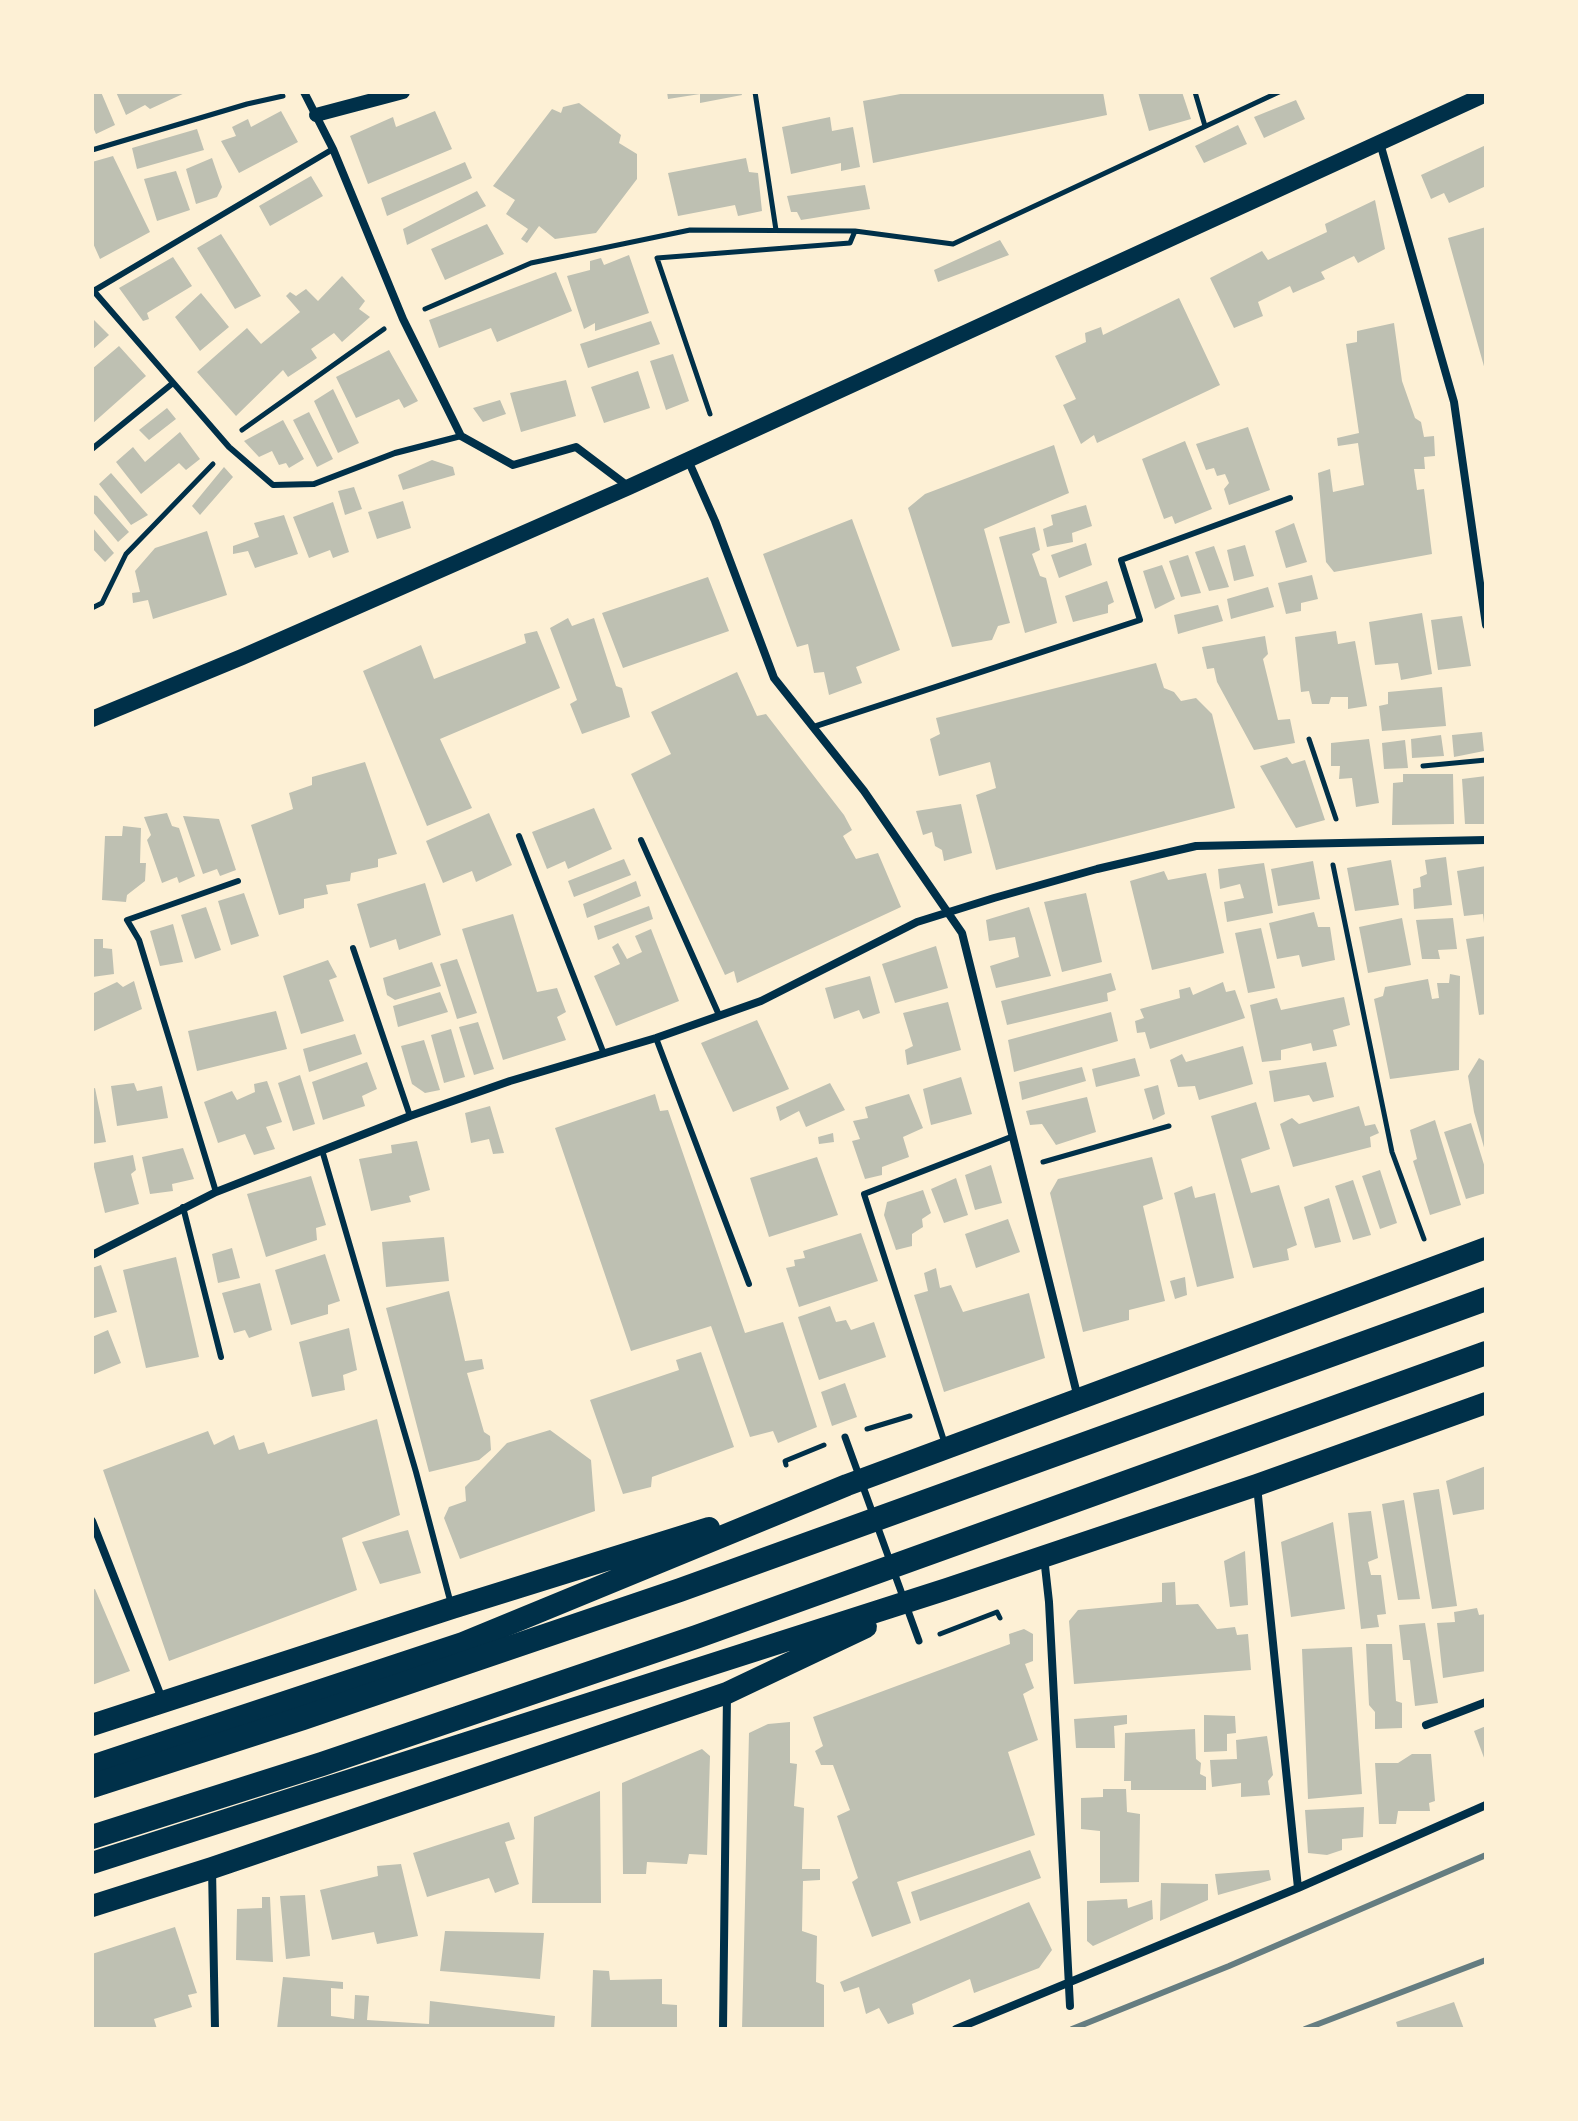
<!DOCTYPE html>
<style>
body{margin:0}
#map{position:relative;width:1578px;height:2121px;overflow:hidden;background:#fdf0d5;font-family:"Times New Roman",serif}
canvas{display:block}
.frame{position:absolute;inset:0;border:94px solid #fdf0d5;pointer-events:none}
</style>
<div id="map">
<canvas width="1578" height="2121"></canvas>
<div class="frame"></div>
</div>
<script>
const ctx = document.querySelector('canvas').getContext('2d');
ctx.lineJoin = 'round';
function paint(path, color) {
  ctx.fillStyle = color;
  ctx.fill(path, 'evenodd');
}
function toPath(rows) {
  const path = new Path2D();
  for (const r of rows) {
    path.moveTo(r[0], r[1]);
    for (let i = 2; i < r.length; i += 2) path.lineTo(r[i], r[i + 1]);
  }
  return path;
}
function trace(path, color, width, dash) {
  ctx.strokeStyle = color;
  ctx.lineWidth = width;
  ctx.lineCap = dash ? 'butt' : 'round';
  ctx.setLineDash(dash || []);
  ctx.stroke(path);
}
const building = toPath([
 [92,92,101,92,115,125,96,134,92,125],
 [116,92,187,92,150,109,145,105,126,115],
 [667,92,741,92,742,95,700,103,700,94,668,99],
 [911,92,1103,92,1107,115,873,163,863,101],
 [1138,92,1182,92,1191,119,1149,131],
 [1296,100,1305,119,1264,138,1254,117],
 [579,103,621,135,619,143,637,154,637,179,596,233,555,239,539,226,527,243,521,239,528,229,506,214,515,200,493,186,552,109,561,113,563,107],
 [281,111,298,142,239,173,221,141,236,136,232,127,248,119,251,127],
 [435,111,452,149,368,184,350,136,393,117,396,127],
 [830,117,832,131,853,127,860,167,841,171,841,163,791,174,782,127],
 [1238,125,1247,144,1204,163,1195,146],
 [197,129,204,150,137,169,132,148],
 [1486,145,1486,186,1449,203,1444,193,1431,199,1421,175],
 [113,156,150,232,100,259,92,241,92,162],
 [212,158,222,187,217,197,196,204,186,169],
 [746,158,749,172,758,173,762,211,738,216,735,205,678,216,668,173],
 [465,162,472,178,387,216,381,198],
 [176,171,190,210,157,221,144,179],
 [311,176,323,196,270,226,259,206],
 [865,185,870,209,801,220,797,212,791,212,787,196],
 [477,191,486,206,407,245,403,229],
 [1375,200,1385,249,1358,263,1354,256,1321,272,1325,279,1293,293,1290,286,1258,302,1263,316,1234,328,1210,278,1262,251,1268,260,1327,232,1325,224],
 [487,224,504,254,445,280,431,249],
 [1486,227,1486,370,1485,370,1448,238],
 [221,234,261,296,235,309,197,248],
 [1000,240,1009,255,938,282,934,270],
 [629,255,649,313,595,331,595,323,584,329,567,276,590,270,590,261,601,258,604,265],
 [173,257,192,286,147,313,149,319,143,321,119,288],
 [556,272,572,311,497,342,491,328,439,348,429,320],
 [342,276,365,301,359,309,370,317,342,342,334,333,311,349,317,358,288,377,283,370,236,416,197,372,247,328,261,344,300,312,286,296,290,292,296,296,306,289,318,301],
 [201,293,229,327,200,351,175,317],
 [1179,298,1220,385,1097,443,1094,435,1081,444,1063,405,1076,399,1055,356,1086,342,1085,333,1101,327,1103,335],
 [92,318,109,335,92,350],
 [651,321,660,344,588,368,580,344],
 [1394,323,1402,381,1415,418,1421,422,1424,437,1434,436,1435,456,1424,457,1425,469,1414,469,1417,490,1424,489,1432,554,1334,572,1326,562,1318,473,1330,469,1333,492,1364,485,1358,443,1338,446,1337,438,1359,433,1346,344,1357,342,1357,331],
 [119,346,146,376,92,424,92,369],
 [389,350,418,401,404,408,399,399,356,418,336,377],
 [673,354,689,401,666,410,650,361],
 [638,371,650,408,604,423,591,387],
 [566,380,576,416,521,432,510,393],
 [333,389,359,443,338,453,314,401],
 [500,400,506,414,483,422,473,408],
 [167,408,176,419,149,440,139,430],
 [309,412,333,459,317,467,293,420],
 [283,420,304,459,289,468,286,463,279,465,272,451,259,457,244,441],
 [1248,427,1270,490,1229,505,1224,489,1229,483,1225,474,1217,476,1214,468,1206,470,1196,444],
 [180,432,200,459,186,470,179,463,141,494,116,462,133,447,145,462],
 [1185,441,1212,509,1175,524,1172,516,1164,519,1142,459],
 [1054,445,1069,493,984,529,1010,623,998,626,992,640,952,647,908,508,925,494],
 [432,460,453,467,455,475,403,490,398,475],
 [224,467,233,477,200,515,192,506],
 [111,473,148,515,131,525,99,484],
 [354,487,362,509,345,515,338,491],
 [92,495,97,496,129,532,118,542,92,511],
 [403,501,411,528,377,539,368,512],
 [333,502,349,552,333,558,330,550,309,558,293,517],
 [1086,505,1092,526,1072,533,1073,542,1047,547,1043,529,1053,525,1051,515],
 [284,515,298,554,255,568,248,551,233,554,233,546,259,537,254,523],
 [852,519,900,650,856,667,862,683,829,695,824,672,814,673,808,644,797,647,763,554],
 [1294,523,1307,562,1286,568,1275,531],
 [92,527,114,553,105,562,92,548],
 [1035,527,1040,550,1032,554,1040,576,1046,578,1057,623,1025,633,999,537],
 [207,531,227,595,153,619,148,600,133,603,132,593,140,592,135,571,155,548],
 [1086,543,1092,565,1059,578,1051,555],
 [1245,545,1254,576,1234,581,1227,550],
 [1214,546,1229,587,1209,591,1195,552],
 [1188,555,1201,593,1181,597,1169,561],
 [1162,565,1175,599,1155,609,1143,571],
 [1312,575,1318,599,1301,603,1301,611,1286,614,1278,583],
 [708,577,729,631,623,668,602,613],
 [1107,581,1114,602,1108,605,1108,613,1073,622,1065,596],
 [1268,587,1274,607,1231,619,1227,599],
 [1218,605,1223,621,1178,634,1174,615],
 [1422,613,1432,674,1401,680,1398,663,1375,665,1369,622],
 [1462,616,1471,666,1438,670,1431,620],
 [568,618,572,626,594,618,616,686,622,688,630,717,582,734,570,704,577,700,550,628],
 [537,631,560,688,440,739,472,808,427,826,363,671,421,645,434,679,526,643,524,634],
 [1336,631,1338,644,1355,641,1367,706,1348,709,1348,697,1331,697,1329,704,1312,704,1309,691,1301,692,1295,637],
 [1265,636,1268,654,1263,659,1278,720,1290,719,1295,743,1254,750,1217,682,1214,668,1207,669,1202,647],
 [1156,663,1164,688,1174,692,1181,701,1196,698,1212,714,1235,808,996,870,976,795,996,788,990,762,939,776,930,739,940,734,936,718],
 [737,672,757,716,766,714,844,815,852,830,843,836,856,859,878,853,901,907,737,983,734,971,725,975,631,774,671,754,651,712],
 [1442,687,1446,726,1382,731,1379,706,1388,704,1388,692],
 [1482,732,1484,751,1454,757,1452,735],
 [1441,735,1444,756,1412,758,1411,739],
 [1369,739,1379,803,1356,807,1352,778,1339,779,1340,766,1331,766,1331,743],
 [1405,740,1408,768,1384,769,1382,743],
 [1287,757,1292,764,1305,760,1325,820,1296,828,1260,766],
 [365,762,397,854,378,859,378,867,351,873,350,881,326,885,328,894,304,899,304,908,279,915,251,825,293,809,289,793,312,785,312,777],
 [1403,774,1453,774,1454,824,1392,825,1393,783,1403,782],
 [1486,776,1486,824,1465,824,1462,779],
 [961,804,972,853,944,861,942,850,935,846,932,832,923,835,916,811],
 [594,808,612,849,568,869,565,861,547,869,532,832],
 [167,813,172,826,179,828,195,876,179,883,177,877,162,883,147,840,151,835,144,817],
 [489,813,512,865,476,882,472,871,443,883,426,841],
 [183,816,219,819,236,870,220,876,217,869,203,874],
 [123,826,141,828,140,863,146,863,145,881,127,895,126,902,102,900,105,836,122,836],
 [1446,857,1452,905,1414,909,1413,889,1421,887,1420,877,1427,874,1425,860],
 [624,859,631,875,574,897,568,881],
 [1391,860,1399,905,1355,911,1347,868],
 [1313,861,1320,899,1278,906,1271,869],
 [1264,863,1273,913,1227,922,1224,902,1244,898,1240,884,1220,889,1218,869],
 [1486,866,1486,923,1484,923,1483,914,1464,916,1457,871],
 [1164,871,1168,880,1206,873,1224,953,1152,970,1130,881],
 [636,881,641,896,587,918,583,904],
 [425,883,441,935,399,950,396,939,370,948,357,904],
 [244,893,259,936,231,945,218,901],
 [1086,893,1102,962,1062,972,1044,902],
 [649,906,653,919,598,940,594,926],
 [206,907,221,950,195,959,181,915],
 [1029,907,1051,976,996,988,990,966,1019,957,1015,937,989,941,986,920],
 [1314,912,1318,927,1330,927,1335,960,1302,967,1299,955,1277,959,1269,923],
 [513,914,537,992,557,988,566,1012,557,1017,566,1040,503,1060,462,929],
 [1402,918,1411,965,1368,973,1359,927],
 [1453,918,1457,949,1438,950,1440,959,1422,959,1416,920],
 [173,924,183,962,160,966,150,931],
 [1261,928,1275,988,1248,993,1235,933],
 [651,929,679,1001,616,1026,594,976,620,964,612,947,618,943,627,959,642,952,635,936],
 [1486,936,1486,1014,1479,1015,1466,939],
 [92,939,103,939,103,948,112,949,114,974,92,977],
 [936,946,948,988,895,1003,882,964],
 [457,959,477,1013,457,1019,440,964],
 [328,960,337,977,329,980,344,1021,301,1034,283,976],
 [432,962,441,986,395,1000,387,995,383,978],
 [1111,973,1116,990,1107,993,1108,1001,1007,1025,1001,1001],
 [1450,974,1460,976,1459,1070,1390,1079,1374,999,1383,996,1385,987,1428,979,1432,999,1439,998,1437,983,1449,983],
 [870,976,880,1013,863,1019,859,1010,834,1019,825,988],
 [134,981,142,1009,92,1032,92,994,117,982,123,987],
 [1223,982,1226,992,1235,990,1245,1018,1150,1049,1145,1032,1137,1033,1135,1021,1144,1018,1140,1009,1180,998,1179,990,1190,987,1193,995],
 [440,992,448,1012,398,1027,393,1006],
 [1344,997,1350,1025,1333,1030,1337,1046,1313,1051,1311,1043,1281,1050,1281,1060,1262,1062,1250,1005,1277,998,1281,1010],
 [948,1002,961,1050,907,1065,905,1050,913,1046,903,1013],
 [276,1011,287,1049,197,1071,188,1031],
 [1111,1012,1118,1041,1014,1072,1008,1040],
 [757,1020,789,1089,733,1112,701,1043],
 [478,1022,494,1069,474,1075,459,1027],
 [451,1029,465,1077,444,1083,431,1035],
 [355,1034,362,1054,309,1072,303,1049],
 [424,1040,440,1090,425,1093,412,1084,401,1046],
 [1243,1046,1253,1084,1199,1100,1195,1086,1178,1087,1170,1060,1182,1054,1186,1062],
 [1135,1058,1140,1076,1096,1087,1092,1069],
 [1479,1058,1486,1062,1485,1151,1474,1112,1468,1076],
 [367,1062,377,1089,362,1096,365,1106,323,1120,312,1082],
 [1326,1062,1334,1097,1313,1102,1309,1095,1274,1102,1269,1071],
 [1082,1067,1086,1081,1022,1100,1019,1082],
 [300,1075,315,1124,293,1131,278,1083],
 [961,1077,972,1114,931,1125,923,1089],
 [267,1081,282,1122,266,1127,275,1149,254,1155,245,1134,218,1143,204,1102,232,1091,237,1100,255,1092,254,1084],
 [134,1083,137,1091,162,1086,168,1118,117,1126,111,1086],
 [830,1083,845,1110,806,1127,799,1111,780,1121,776,1107],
 [1158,1085,1165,1114,1153,1120,1144,1089],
 [95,1088,106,1142,92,1144,92,1089],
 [655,1094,660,1111,668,1110,745,1333,783,1322,817,1427,778,1443,773,1431,750,1437,711,1326,631,1351,555,1128],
 [909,1094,923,1128,903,1137,909,1157,882,1167,882,1175,865,1179,852,1141,860,1139,853,1121,868,1118,865,1107],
 [1087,1097,1096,1132,1056,1145,1042,1124,1030,1125,1026,1111],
 [1256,1102,1270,1149,1241,1159,1251,1193,1279,1185,1297,1245,1287,1249,1289,1260,1253,1268,1211,1116],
 [490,1106,504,1153,493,1154,489,1139,471,1143,465,1113],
 [1359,1106,1365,1126,1375,1124,1379,1133,1370,1137,1371,1147,1293,1167,1280,1124,1292,1118,1299,1124],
 [1435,1120,1461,1205,1430,1215,1413,1161,1417,1159,1410,1130],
 [1471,1123,1486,1171,1486,1193,1466,1199,1444,1132],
 [833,1133,834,1142,819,1144,818,1137],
 [417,1141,430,1190,409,1196,411,1202,371,1211,359,1159,392,1153,391,1145],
 [183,1148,194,1179,172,1184,173,1191,150,1194,142,1157],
 [133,1155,136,1170,131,1174,139,1204,105,1213,93,1163],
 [817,1157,838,1215,769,1237,750,1178],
 [1152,1157,1163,1199,1143,1206,1165,1301,1129,1310,1129,1320,1083,1332,1050,1193,1058,1179],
 [991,1165,1002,1203,975,1210,965,1175],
 [1380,1170,1397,1223,1380,1229,1362,1176],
 [311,1176,326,1225,316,1228,317,1240,266,1257,247,1194],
 [956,1178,968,1215,944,1223,931,1189],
 [1353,1180,1371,1235,1353,1240,1335,1186],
 [1192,1186,1195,1198,1215,1193,1234,1278,1197,1287,1174,1193],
 [923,1190,931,1213,922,1219,923,1227,912,1234,912,1246,896,1250,884,1215,887,1202],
 [1329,1198,1341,1242,1315,1248,1304,1207],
 [1008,1219,1020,1252,976,1268,965,1234],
 [861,1233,878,1281,799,1307,786,1268,795,1266,794,1260,805,1258,803,1251],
 [444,1237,449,1281,386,1287,382,1242],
 [232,1248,240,1278,218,1283,212,1254],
 [325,1254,340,1301,328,1305,328,1314,291,1325,275,1270],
 [176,1257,199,1357,146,1368,123,1270],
 [101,1265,117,1312,94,1318,92,1312,92,1268],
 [936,1268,940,1288,951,1285,963,1312,1029,1293,1045,1358,944,1392,914,1295,928,1291,924,1273],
 [1185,1277,1187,1295,1175,1299,1170,1281],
 [260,1283,272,1330,249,1338,245,1330,234,1333,222,1293],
 [449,1291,465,1361,482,1359,484,1369,467,1373,484,1432,490,1436,491,1450,479,1460,429,1472,386,1308],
 [830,1306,836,1322,846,1320,851,1330,874,1322,886,1357,819,1380,798,1317],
 [349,1328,357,1370,343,1375,345,1390,312,1397,299,1342],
 [108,1330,121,1363,92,1375,92,1337],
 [701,1352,734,1447,652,1477,651,1487,623,1494,590,1400,679,1370,676,1360],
 [845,1383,857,1417,832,1426,821,1392],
 [377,1419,400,1515,342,1538,357,1590,169,1661,103,1470,208,1431,214,1445,234,1435,239,1450,264,1442,268,1454],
 [550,1430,591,1460,595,1511,460,1559,444,1518,449,1507,466,1501,465,1487,507,1443],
 [1486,1466,1486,1509,1453,1515,1446,1481],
 [1439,1489,1457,1606,1432,1609,1413,1493],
 [1404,1500,1420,1599,1398,1600,1382,1504],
 [1371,1511,1378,1558,1368,1562,1371,1575,1381,1575,1386,1614,1377,1615,1379,1627,1361,1629,1348,1513],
 [1333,1522,1345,1609,1291,1617,1281,1542],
 [408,1530,421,1573,380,1584,362,1542],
 [1245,1551,1248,1605,1230,1607,1224,1561],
 [1175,1582,1176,1605,1198,1604,1217,1629,1235,1627,1237,1635,1248,1634,1251,1670,1074,1684,1069,1621,1078,1610,1162,1602,1162,1583],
 [95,1589,130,1671,92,1685,92,1590],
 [1477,1608,1479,1615,1486,1614,1486,1671,1443,1678,1437,1623,1455,1622,1454,1612],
 [1425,1623,1438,1703,1415,1706,1410,1660,1403,1660,1399,1625],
 [1024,1629,1033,1634,1033,1661,1025,1664,1034,1688,1023,1694,1038,1740,1008,1752,1035,1835,897,1882,911,1923,872,1937,852,1882,858,1878,837,1816,850,1810,833,1765,821,1765,815,1751,823,1746,813,1717,1010,1644,1009,1634],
 [1366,1644,1392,1644,1396,1701,1402,1703,1402,1728,1375,1729,1375,1712,1369,1705],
 [1352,1647,1362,1794,1308,1799,1302,1649],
 [1127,1715,1127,1724,1114,1726,1115,1748,1076,1748,1074,1719],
 [1204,1715,1235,1716,1236,1733,1227,1734,1227,1751,1204,1752],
 [790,1722,790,1763,797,1764,794,1806,804,1808,802,1869,820,1869,820,1880,803,1881,802,1931,817,1936,816,1982,824,1985,824,2029,742,2029,749,1733,768,1724],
 [1486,1726,1486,1763,1474,1731],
 [1195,1729,1196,1759,1201,1763,1200,1774,1206,1777,1206,1790,1131,1790,1131,1781,1124,1781,1125,1733],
 [1267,1736,1273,1775,1268,1781,1270,1795,1241,1797,1241,1783,1212,1787,1210,1760,1237,1759,1236,1740],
 [702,1749,710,1756,707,1855,689,1854,687,1864,647,1862,646,1874,623,1874,622,1783],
 [1412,1754,1431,1754,1435,1801,1429,1803,1430,1811,1398,1811,1396,1824,1379,1824,1375,1763,1398,1763],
 [1103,1789,1126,1789,1127,1812,1140,1814,1139,1882,1100,1883,1100,1831,1081,1829,1081,1798,1103,1797],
 [600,1791,601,1903,532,1903,534,1817],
 [1364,1807,1363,1837,1342,1839,1342,1850,1327,1855,1308,1853,1305,1810],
 [509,1822,515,1839,505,1842,519,1884,495,1893,489,1878,427,1897,413,1853],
 [1030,1850,1041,1878,920,1921,911,1892],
 [401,1864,418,1936,377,1944,374,1932,332,1940,320,1890,378,1876,377,1866],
 [1269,1870,1271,1880,1218,1895,1215,1874],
 [1161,1883,1208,1884,1208,1900,1160,1921],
 [305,1895,310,1956,286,1959,280,1896],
 [262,1897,270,1897,273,1962,236,1960,237,1909,262,1908],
 [1127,1899,1128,1908,1152,1900,1153,1919,1093,1946,1087,1941,1087,1901],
 [1029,1902,1052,1950,1039,1968,974,1993,970,1979,912,2004,914,2014,888,2024,879,2008,866,2014,859,1987,844,1992,840,1982],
 [175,1927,197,1993,188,1995,192,2007,154,2019,157,2029,92,2029,92,1954],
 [445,1931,544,1933,540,1979,440,1971],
 [593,1970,609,1971,610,1980,662,1979,662,2004,677,2005,677,2029,591,2029],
 [283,1977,343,1982,343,1989,331,1988,331,2016,354,2019,355,1995,369,1996,367,2020,429,2024,430,2001,555,2016,554,2029,277,2029],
 [1454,2002,1464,2029,1398,2029,1396,2022]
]);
const path = toPath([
 [755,92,776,230],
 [1195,92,1205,126],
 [92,150,247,104,283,96],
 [425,309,531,263,690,230,855,231,953,244,1279,92],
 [710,414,657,258,850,243,855,231],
 [242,430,384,329],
 [92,608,102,603,126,554,213,464],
 [1309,739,1336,819],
 [1423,766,1486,760],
 [1333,865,1392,1152,1424,1239],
 [1043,1162,1169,1126],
 [867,1429,910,1416],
 [786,1465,785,1461,824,1445],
 [940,1634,997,1612,1000,1618]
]);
const service = toPath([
 [92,289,229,447,273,485,314,484,395,453,461,436],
 [95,290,333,149],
 [92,449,173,383],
 [813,727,1140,620,1121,560,1290,498],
 [519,836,604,1054],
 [641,840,719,1015],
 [353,948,410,1116],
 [656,1038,749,1284],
 [322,1150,416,1472,451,1604],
 [216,1192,139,940,127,920,238,881],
 [183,1207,221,1357],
 [945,1444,864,1194,1011,1137]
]);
const pedestrian = toPath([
 [845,1437,919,1641]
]);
const minor = toPath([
 [304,92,333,149,403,319,461,436,513,465,576,447,629,487],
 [1380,143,1454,402,1486,625],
 [688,460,715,521,774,678,864,791,962,933,1078,1398],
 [92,1255,216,1192,410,1116,510,1081,656,1038,761,1001,917,922,994,898,1097,869,1196,846,1486,840],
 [1257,1486,1298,1888],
 [92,1521,162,1699],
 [1044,1557,1049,1602,1070,2006],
 [1426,1725,1486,1702],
 [212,1868,215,2029],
 [723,2029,727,1694],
 [956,2029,1298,1888,1486,1805]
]);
const tertiary = toPath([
 [316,115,403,92]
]);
const secondary = toPath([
 [92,719,242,657,629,487,1486,94]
]);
const trunk = toPath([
 [92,1725,452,1608,709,1528],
 [92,1766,463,1643,847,1485,1486,1248],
 [92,1863,947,1589,1257,1485,1486,1403],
 [92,1906,212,1868,727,1693,866,1627]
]);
const motorway = toPath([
 [92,1786,303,1718,680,1590,1486,1299],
 [92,1837,322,1764,696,1637,1486,1353]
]);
const rail = toPath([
 [1072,2029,1229,1966,1486,1855],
 [1305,2029,1486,1960]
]);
paint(building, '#bec0b2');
trace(path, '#003049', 5);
trace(service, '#003049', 6);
trace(pedestrian, '#003049', 7);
trace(minor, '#003049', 8);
trace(tertiary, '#003049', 14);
trace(secondary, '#003049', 16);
trace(trunk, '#003049', 22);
trace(motorway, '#003049', 24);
trace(rail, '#657d81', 6);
</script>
